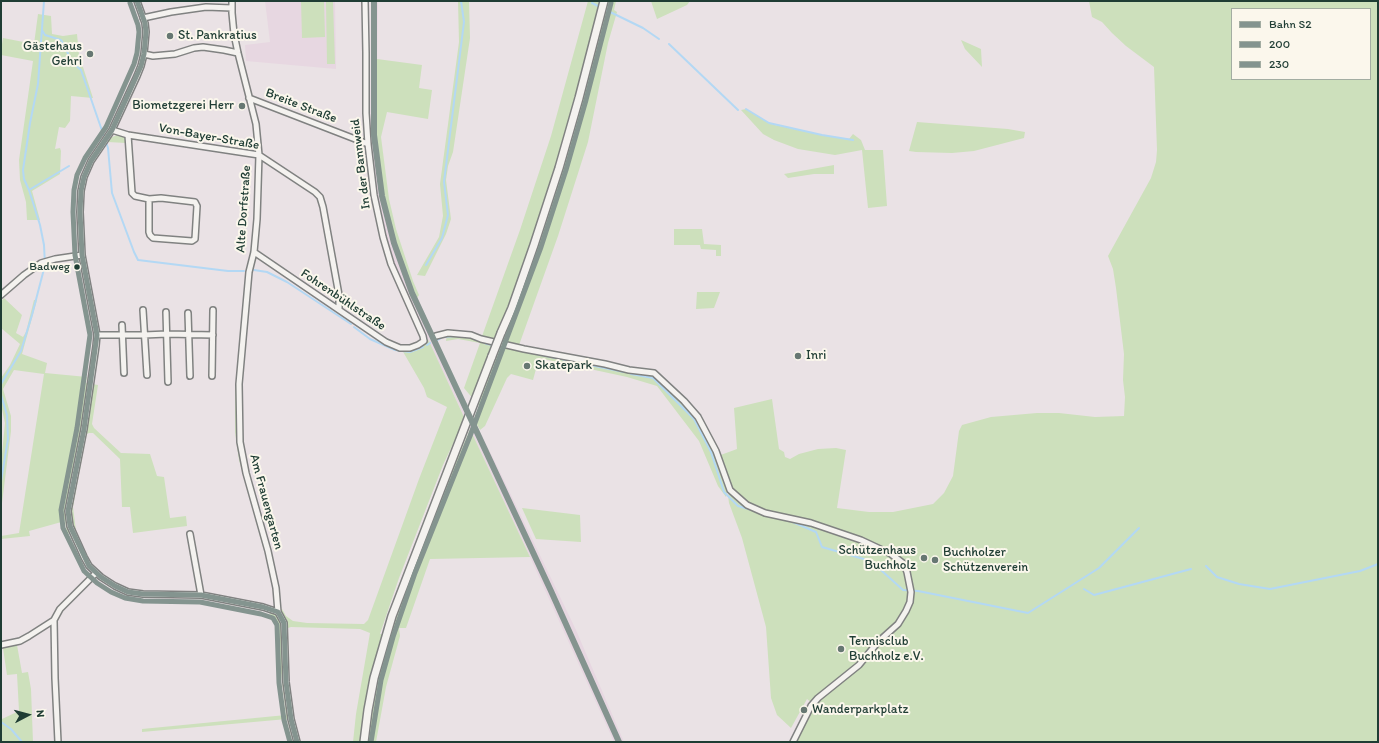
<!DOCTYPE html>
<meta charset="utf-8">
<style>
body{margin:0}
#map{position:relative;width:1379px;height:743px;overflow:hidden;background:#eae2e5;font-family:Itim,sans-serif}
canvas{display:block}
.frame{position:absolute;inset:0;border:2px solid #1f3d34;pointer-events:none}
.legend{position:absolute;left:1231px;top:8px;width:140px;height:72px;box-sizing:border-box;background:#fbf7ec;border:1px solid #a3ada2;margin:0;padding:5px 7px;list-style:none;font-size:12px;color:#1f3d34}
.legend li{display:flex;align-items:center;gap:8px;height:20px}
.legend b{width:20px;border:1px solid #a3ada2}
.north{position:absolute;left:8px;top:695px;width:40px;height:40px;-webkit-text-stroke:3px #fbf7ec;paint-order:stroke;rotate:84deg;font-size:11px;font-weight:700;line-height:16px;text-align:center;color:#1f3d34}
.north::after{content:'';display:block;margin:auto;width:14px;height:18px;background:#1f3d34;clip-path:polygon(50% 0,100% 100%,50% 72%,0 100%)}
</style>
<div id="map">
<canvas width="1379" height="743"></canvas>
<div class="frame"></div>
<ul class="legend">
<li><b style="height:5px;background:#84948f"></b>Bahn S2</li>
<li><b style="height:5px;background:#84948f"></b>200</li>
<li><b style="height:5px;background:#84948f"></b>230</li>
</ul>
<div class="north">N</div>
</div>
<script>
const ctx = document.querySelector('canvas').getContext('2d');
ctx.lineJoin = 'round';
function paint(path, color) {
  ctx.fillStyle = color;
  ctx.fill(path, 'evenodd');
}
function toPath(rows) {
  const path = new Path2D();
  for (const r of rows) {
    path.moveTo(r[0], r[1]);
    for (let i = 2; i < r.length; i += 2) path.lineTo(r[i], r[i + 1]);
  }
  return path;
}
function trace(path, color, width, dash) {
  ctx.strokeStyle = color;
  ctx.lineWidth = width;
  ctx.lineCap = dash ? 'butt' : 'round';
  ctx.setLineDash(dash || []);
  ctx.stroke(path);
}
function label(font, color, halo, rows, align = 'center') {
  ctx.font = font + ' Itim,sans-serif';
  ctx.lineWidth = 4;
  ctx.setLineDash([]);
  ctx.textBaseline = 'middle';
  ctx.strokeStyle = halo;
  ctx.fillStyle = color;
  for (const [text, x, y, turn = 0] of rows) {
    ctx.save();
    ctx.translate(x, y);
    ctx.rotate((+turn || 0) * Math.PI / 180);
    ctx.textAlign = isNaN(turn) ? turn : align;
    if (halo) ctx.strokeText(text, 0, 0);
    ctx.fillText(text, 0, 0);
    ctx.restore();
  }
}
const built = toPath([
 [265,1,335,1,336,69,246,61,245,45,270,42],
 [372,1,378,1,376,136,380,177,389,221,401,259,413,288,462,395,498,468,576,630,624,742,614,742,530,557,414,310,394,264,386,237,377,195,370,144]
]);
const green = toPath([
 [301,1,324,1,325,37,302,38],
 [326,1,333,1,335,64,327,64],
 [458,1,469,1,470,38,453,152,448,166,446,180,451,219,446,234,425,276,417,275,439,237,443,216,440,184,459,42],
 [588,1,616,1,614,10,617,12,608,43,588,142,558,236,518,348,653,375,698,417,718,456,737,449,734,408,772,399,779,449,784,452,785,457,790,459,799,454,818,449,836,448,846,450,837,508,869,512,893,512,933,504,944,493,953,476,959,431,962,425,991,417,1037,413,1059,413,1095,417,1124,416,1125,397,1123,380,1124,354,1116,288,1113,269,1108,256,1151,178,1156,162,1157,150,1154,67,1126,46,1112,33,1102,22,1092,17,1089,1,1378,1,1378,742,797,742,813,708,819,699,900,624,900,616,897,622,876,641,848,672,812,703,807,699,791,728,777,715,771,698,766,627,742,538,729,503,728,495,730,491,727,493,726,497,718,486,699,441,657,386,627,377,539,358,533,380,511,374,507,378,485,426,480,430,474,419,479,406,464,388,480,343,458,339,446,341,447,334,481,339,520,230,551,136],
 [1232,9,1370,9,1370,79,1232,79],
 [651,1,690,1,687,5,657,19],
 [38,14,51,16,52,34,63,36,77,34,80,65,83,67,93,98,71,96,70,121,65,128,59,127,55,149,60,148,61,151,60,174,32,191,40,220,27,220,26,202,20,180,19,160,33,61,1,55,1,50,3,38,34,44],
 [961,40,981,49,982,67,965,49],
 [377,59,422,65,419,88,432,90,428,119,387,112,381,137,389,199,396,229,413,281,419,295,417,298,401,259,389,221,384,200,380,177,376,136],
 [746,109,769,123,775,125,822,135,849,139,853,134,861,140,865,150,883,150,887,206,868,208,862,150,835,155,798,149,774,140,763,134,741,110],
 [917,122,1008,129,1025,132,1024,138,974,151,952,153,916,152,909,151],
 [117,135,125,137,126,143,108,142,110,138],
 [834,165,834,174,814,174,788,178,784,174],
 [674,229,702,229,704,244,721,245,721,256,716,256,716,250,701,249,700,245,674,245],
 [697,292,720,292,714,308,696,309],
 [4,298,22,315,16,333,23,337,26,332,34,300,37,300,22,354,47,363,45,373,87,377,86,383,98,385,92,424,94,428,121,453,150,454,157,476,164,477,170,518,186,516,187,526,133,533,130,507,122,507,120,459,93,433,89,433,87,434,86,437,73,507,76,531,67,534,65,521,29,531,30,536,1,539,1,536,19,533,44,374,14,370,3,389,11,416,11,431,1,511,1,464,5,423,1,405,1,378,10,365,20,344,1,328,1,301],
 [428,339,464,417,459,431,443,465,399,578,380,634,389,635,395,616,444,490,470,429,530,557,430,559,406,628,399,628,400,636,386,687,376,742,353,742,356,714,370,633,360,629,291,627,288,628,289,689,294,718,300,742,293,742,287,719,142,732,142,729,286,715,280,664,278,630,276,620,269,613,282,609,286,616,293,621,307,623,364,624,368,620,419,479,447,407,427,397,424,388,402,350,422,345],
 [243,383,242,428,247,467,270,545,263,547,239,460,235,432,235,384],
 [522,508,580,515,581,542,536,539],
 [17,645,22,673,28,672,31,689,33,742,1,742,1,719,2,719,19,711,17,674,7,675,3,648]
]);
const stream = toPath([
 [592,3,600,7],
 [604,9,643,28,659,39],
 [42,30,45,35,61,40,63,43,71,60,74,64,81,70,108,148,112,193,134,252,138,260,228,271,244,271],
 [669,44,738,110],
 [746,109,769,123,822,135,853,140],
 [29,190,69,166],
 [426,265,442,238,448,215,444,182,464,22,461,1],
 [254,270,267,272,287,282,351,324],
 [354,327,370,339,395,350,410,352,423,347],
 [444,337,455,336],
 [437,340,441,338],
 [479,340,487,344,511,348],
 [427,345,430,343],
 [537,354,624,372],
 [631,374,653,378,694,419,711,452,724,492,738,506,759,512],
 [1,384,21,351,32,315,45,265,44,245,40,225,29,190,24,179,23,170,30,123,38,84,44,1],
 [1,395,7,415,8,439,1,481],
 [788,520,816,532,822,547,867,560,882,571,903,590,918,591,1028,613,1099,568,1139,528],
 [1206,566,1217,577,1239,584,1270,589,1360,571,1378,564],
 [1084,589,1094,595,1191,569],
 [1,722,11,729,22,742]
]);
const street = toPath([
 [137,1,145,23,146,32,144,54,141,66,137,76,112,130,91,161,84,177,81,191,80,212,82,255,97,335,96,346,84,429,68,511,70,526,84,557,89,566,101,577,115,586,128,592,143,594,201,595,263,607,278,612,284,623,286,682,291,719,297,742],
 [232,1,232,13,234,34,238,53,256,124,259,155,257,219,254,252,249,272,239,384,240,442,246,473,268,551,276,588,278,612],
 [143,18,171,12,206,7,232,8],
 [144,54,153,56,175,54,194,48,203,47,224,50,238,53],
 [249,98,368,144],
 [112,130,128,135,259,155,315,192,320,197,323,207,339,295,339,309],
 [128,135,132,193,135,196,149,199,161,198,195,202,197,206,195,239,192,241,153,238,150,235,149,232,149,199],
 [254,252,386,342,400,348,410,348,418,345,424,341,423,336,391,264,383,237,374,195,368,144,366,113,366,53,365,1],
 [1,295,24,275,41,263,55,259,82,255],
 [143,310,147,375],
 [166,312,168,382],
 [188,313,190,376],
 [122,325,124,373],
 [97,335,144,335,167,334,213,335],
 [436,336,448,333,471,335,481,339,524,349,605,364,629,370,654,373,684,401,698,417,716,451,730,490,747,505,765,513,811,523,861,540,891,554,904,564,907,572,911,592,910,602,906,611,898,624,878,642,859,665,818,698,811,706,793,742],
 [212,376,213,310],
 [190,534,201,595],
 [1,645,20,641,29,636,54,620],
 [58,742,55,678,54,620,60,609,96,573]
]);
const secondary = toPath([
 [501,333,512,308,534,245,559,168,579,98,604,1],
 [364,742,368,710,374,678,392,616,492,356]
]);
const secondaryBridge = toPath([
 [492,356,501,333]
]);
const bus1 = toPath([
 [137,1,145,23,146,32,144,54,141,66,112,130,91,161,84,177,81,191,80,212,82,255,97,335,84,429,68,511,70,526,89,566,101,577,115,586,128,592,143,594,201,595,263,607,278,612,284,623,286,682,291,719,297,742]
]);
const bus2 = toPath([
 [130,3,138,25,139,32,137,53,134,64,106,127,85,158,77,175,74,190,73,212,75,255,90,335,77,428,61,510,63,528,84,571,97,583,111,592,125,598,143,601,200,602,261,614,273,618,277,625,279,683,284,720,290,742],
 [371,742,381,680,393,637,415,573,470,436,541,247,566,170,586,100,611,3]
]);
const rail1 = toPath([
 [374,1,374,135,382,196,394,243,412,293,551,591,619,742]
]);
const markers = [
 [170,36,4,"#667772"],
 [90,54,4,"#667772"],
 [242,106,4,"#667772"],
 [77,267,3.5,"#1f3d34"],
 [798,356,4,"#667772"],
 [527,366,4,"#667772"],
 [924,558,4,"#667772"],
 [935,560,4,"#667772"],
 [841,649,4,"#667772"],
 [804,710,4,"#667772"]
];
const busNames = [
 ["Badweg",70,267]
];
const poiNames = [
 ["St. Pankratius",178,36],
 ["Gästehaus",82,47,"right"],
 ["Gehri",82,62,"right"],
 ["Biometzgerei Herr",234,106,"right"],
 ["Inri",806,356],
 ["Skatepark",535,366],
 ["Schützenhaus",916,551,"right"],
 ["Buchholz",916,566,"right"],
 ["Buchholzer",943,553],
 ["Schützenverein",943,568],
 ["Tennisclub",849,642],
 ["Buchholz e.V.",849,657],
 ["Wanderparkplatz",812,710]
];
const streetNames = [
 ["Breite Straße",301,106,21],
 ["Von-Bayer-Straße",209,137,10],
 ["In der Bannweid",361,164,-97],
 ["Alte Dorfstraße",244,209,-86],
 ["Fohrenbühlstraße",343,300,34],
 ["Am Frauengarten",266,502,75]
];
paint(built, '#e7d7e1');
paint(green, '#cde0bc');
trace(stream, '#b3d8f4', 2);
trace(street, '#808281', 8);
trace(secondary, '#808281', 10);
trace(street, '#f4f2ef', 5);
trace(secondary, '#f4f2ef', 7);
trace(secondaryBridge, '#808281', 10, []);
trace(secondaryBridge, '#f4f2ef', 7);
trace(bus1, '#84948f', 5);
trace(bus2, '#84948f', 5);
trace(rail1, '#84948f', 6);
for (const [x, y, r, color] of markers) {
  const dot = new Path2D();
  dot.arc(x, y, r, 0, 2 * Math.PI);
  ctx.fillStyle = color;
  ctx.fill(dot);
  trace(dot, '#fbf7ec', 1.5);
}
label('12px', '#1f3d34', '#fbf7ec', busNames, 'right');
label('13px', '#1f3d34', '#fbf7ec', poiNames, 'left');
label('13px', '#1f3d34', '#fbf7ec', streetNames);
</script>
